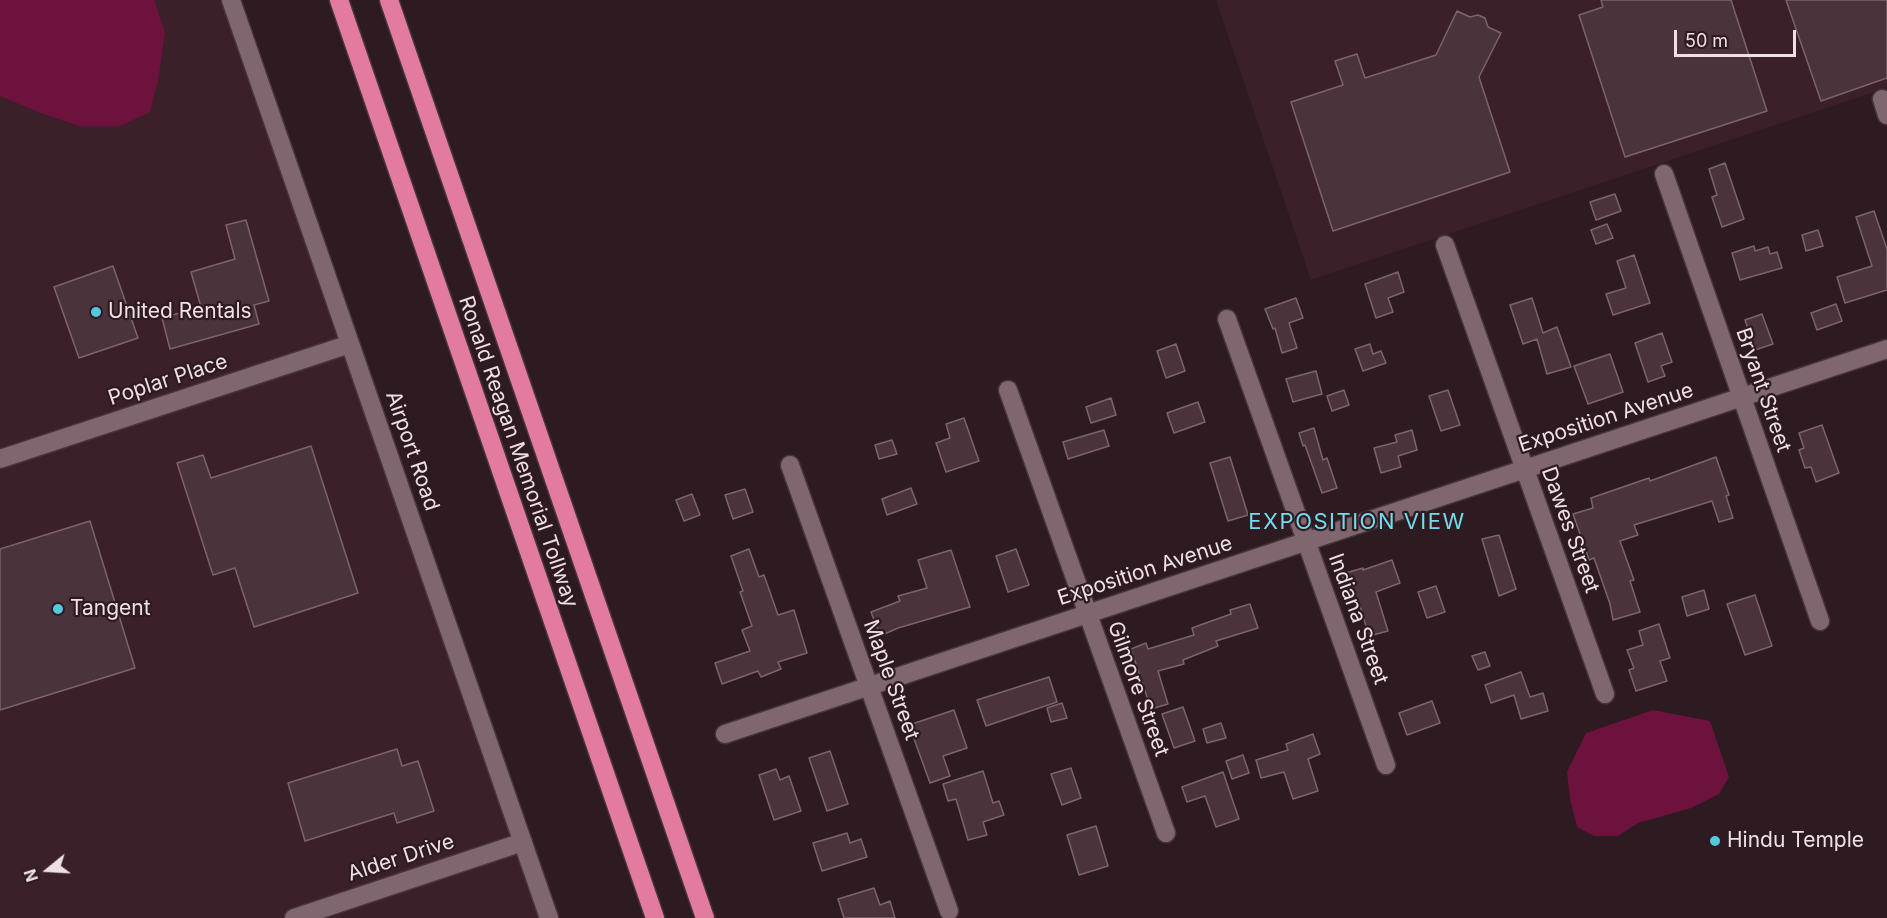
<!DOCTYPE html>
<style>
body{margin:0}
#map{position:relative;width:1887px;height:918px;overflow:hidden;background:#2e1a21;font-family:Inter,sans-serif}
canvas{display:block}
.north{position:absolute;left:18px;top:840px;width:60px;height:60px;-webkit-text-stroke:4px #2e1a21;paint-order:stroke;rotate:252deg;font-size:16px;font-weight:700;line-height:24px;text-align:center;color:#efe0e5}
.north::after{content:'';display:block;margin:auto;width:21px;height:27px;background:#efe0e5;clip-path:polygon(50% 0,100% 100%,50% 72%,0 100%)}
.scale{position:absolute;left:1674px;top:30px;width:122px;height:27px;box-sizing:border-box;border:3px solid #efe0e5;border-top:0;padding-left:8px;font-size:18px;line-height:21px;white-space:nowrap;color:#efe0e5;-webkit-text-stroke:4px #2e1a21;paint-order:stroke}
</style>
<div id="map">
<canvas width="1887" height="918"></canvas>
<div class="north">N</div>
<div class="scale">50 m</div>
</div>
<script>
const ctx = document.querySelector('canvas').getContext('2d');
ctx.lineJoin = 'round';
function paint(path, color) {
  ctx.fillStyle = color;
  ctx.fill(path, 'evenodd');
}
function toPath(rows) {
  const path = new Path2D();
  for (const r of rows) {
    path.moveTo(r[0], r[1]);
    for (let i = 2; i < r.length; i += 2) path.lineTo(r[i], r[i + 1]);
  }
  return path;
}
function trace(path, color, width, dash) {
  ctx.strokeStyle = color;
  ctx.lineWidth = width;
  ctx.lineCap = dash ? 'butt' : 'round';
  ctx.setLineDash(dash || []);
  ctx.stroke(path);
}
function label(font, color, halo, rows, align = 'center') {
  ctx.font = font + ' Inter,sans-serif';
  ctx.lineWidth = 4.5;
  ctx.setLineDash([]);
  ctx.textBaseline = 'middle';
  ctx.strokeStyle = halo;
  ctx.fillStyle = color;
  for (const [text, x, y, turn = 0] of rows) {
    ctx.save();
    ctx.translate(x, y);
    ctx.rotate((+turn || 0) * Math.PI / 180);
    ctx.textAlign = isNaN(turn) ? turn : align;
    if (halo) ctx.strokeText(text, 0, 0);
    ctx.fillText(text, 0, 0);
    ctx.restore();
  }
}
const built = toPath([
 [0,0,221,0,541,918,0,918],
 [1216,0,1887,0,1887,88,1311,280]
]);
const water = toPath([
 [0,0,154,0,165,33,158,81,150,112,120,126,79,126,41,113,0,96],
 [1653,710,1710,721,1729,777,1719,794,1691,808,1638,823,1618,836,1594,836,1577,827,1570,799,1567,772,1586,733]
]);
const building = toPath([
 [1601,0,1731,0,1767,111,1625,157,1579,15,1603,7,1601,0],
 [1786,0,1887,0,1887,78,1821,101,1786,0],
 [1457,11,1470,17,1478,15,1485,18,1488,27,1501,33,1479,77,1510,172,1333,231,1291,102,1343,85,1335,61,1357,54,1365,78,1436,55,1457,11],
 [1725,163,1744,219,1722,227,1712,197,1717,195,1709,169,1725,163],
 [1615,194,1621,211,1596,220,1590,202,1615,194],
 [1874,211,1887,249,1887,290,1845,303,1837,277,1872,266,1856,217,1874,211],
 [246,220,269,301,254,305,259,324,170,349,162,318,201,307,191,272,235,259,226,225,246,220],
 [1607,224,1613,238,1596,244,1591,230,1607,224],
 [1818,230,1823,246,1806,251,1802,235,1818,230],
 [1754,246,1755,251,1768,247,1770,254,1777,252,1782,268,1740,280,1732,253,1754,246],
 [1634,255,1650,303,1613,315,1606,294,1626,288,1617,261,1634,255],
 [113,266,138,338,79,358,54,287,113,266],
 [1398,272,1404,292,1388,298,1393,312,1376,318,1365,284,1398,272],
 [1296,298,1303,318,1289,323,1297,348,1282,353,1275,328,1273,329,1265,309,1296,298],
 [1532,298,1543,333,1557,327,1571,367,1547,374,1537,339,1523,344,1510,305,1532,298],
 [1836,304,1842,321,1817,330,1811,313,1836,304],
 [1762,314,1773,344,1755,350,1745,320,1762,314],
 [1662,333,1672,362,1661,366,1665,376,1648,382,1635,343,1662,333],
 [1176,344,1185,371,1166,378,1157,351,1176,344],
 [1370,344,1373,354,1381,351,1386,363,1363,371,1355,349,1370,344],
 [1610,354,1623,392,1588,404,1574,366,1610,354],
 [1316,371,1322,394,1293,402,1286,379,1316,371],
 [1344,390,1349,405,1332,411,1327,396,1344,390],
 [1448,390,1460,425,1441,431,1429,396,1448,390],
 [1111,398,1116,415,1091,423,1086,407,1111,398],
 [1198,402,1205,422,1174,433,1167,413,1198,402],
 [964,418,979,461,946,472,936,443,950,438,946,424,964,418],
 [1822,425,1839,473,1816,482,1811,467,1805,468,1799,450,1804,448,1799,433,1822,425],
 [1314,428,1323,460,1327,458,1337,488,1322,493,1305,445,1303,446,1299,433,1314,428],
 [1104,430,1109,446,1068,459,1063,442,1104,430],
 [1412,430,1417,450,1398,456,1401,467,1381,473,1374,448,1397,442,1395,435,1412,430],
 [892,440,897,454,879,459,875,445,892,440],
 [311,446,358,593,254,627,235,568,213,575,177,463,203,455,211,478,311,446],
 [1230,457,1248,515,1228,521,1210,463,1230,457],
 [1716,457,1729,495,1726,496,1733,518,1719,522,1712,501,1634,525,1638,535,1620,541,1634,580,1630,581,1640,612,1613,620,1610,604,1594,558,1589,560,1573,514,1593,508,1591,498,1649,478,1650,481,1716,457],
 [911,488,917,504,887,515,882,499,911,488],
 [745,489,753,512,733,519,725,495,745,489],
 [692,494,700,515,684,521,676,500,692,494],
 [90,521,135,668,0,710,0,549,90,521],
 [1499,535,1516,589,1499,596,1482,539,1499,535],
 [749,549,759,577,764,575,778,615,794,610,807,653,778,662,781,669,761,677,758,671,722,684,715,663,750,651,742,630,752,626,740,592,743,591,731,556,749,549],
 [1016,549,1029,585,1008,592,996,556,1016,549],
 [951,550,970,607,898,628,880,636,871,612,900,601,898,596,927,588,918,560,951,550],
 [1392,560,1400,583,1376,592,1388,631,1369,636,1358,600,1350,602,1342,574,1363,568,1363,570,1392,560],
 [1436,586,1445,612,1427,618,1418,592,1436,586],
 [1704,590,1709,609,1687,616,1682,597,1704,590],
 [1755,595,1772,646,1745,655,1727,604,1755,595],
 [1250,604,1258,628,1216,641,1218,646,1183,660,1184,664,1158,671,1168,704,1151,709,1131,649,1146,643,1148,649,1194,635,1192,628,1231,614,1230,610,1250,604],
 [1659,624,1670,658,1660,661,1667,681,1636,691,1629,670,1634,668,1627,650,1643,645,1639,631,1659,624],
 [1485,652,1490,666,1478,670,1472,656,1485,652],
 [1521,672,1530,697,1543,693,1548,711,1521,719,1514,695,1491,703,1485,685,1521,672],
 [1049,677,1057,702,986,726,977,700,1049,677],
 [1432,701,1440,723,1407,735,1399,713,1432,701],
 [1062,703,1067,718,1051,722,1047,708,1062,703],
 [1183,707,1195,741,1174,748,1162,714,1183,707],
 [954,710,967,748,943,756,950,776,930,783,909,725,954,710],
 [1221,723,1226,738,1207,743,1203,729,1221,723],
 [1313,734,1320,754,1308,759,1318,791,1293,799,1284,772,1261,778,1256,760,1288,750,1286,744,1313,734],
 [397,749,402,766,418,761,434,811,397,823,394,813,305,841,288,783,397,749],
 [830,751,848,804,827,811,809,758,830,751],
 [1243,755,1249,773,1232,779,1226,761,1243,755],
 [1071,768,1081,798,1062,805,1051,774,1071,768],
 [776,769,780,780,789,776,801,811,774,820,759,775,776,769],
 [983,771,993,803,999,801,1004,815,983,822,987,835,968,840,956,799,948,801,943,784,983,771],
 [1223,772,1239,819,1216,827,1205,796,1187,802,1182,787,1223,772],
 [1096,826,1108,866,1079,875,1067,835,1096,826],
 [847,833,850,843,861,839,867,857,822,871,813,843,847,833],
 [874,888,880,905,890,901,895,918,844,918,838,899,874,888]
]);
const minor = toPath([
 [231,0,549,918],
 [1882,99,1887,115],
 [1664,174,1820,621],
 [1445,245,1605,694],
 [1227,319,1386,765],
 [1008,390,1166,833],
 [0,459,350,344],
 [790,465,949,911],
 [725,734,1887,349],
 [294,918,523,842]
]);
const highway = toPath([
 [339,0,655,918],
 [389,0,705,918]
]);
const markers = [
 [96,312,6,"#53cadc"],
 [58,609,6,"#53cadc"],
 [1715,841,6,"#53cadc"]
];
const poiNames = [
 ["United Rentals",108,312],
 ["Tangent",70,609],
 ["Hindu Temple",1727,841]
];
const streetNames = [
 ["Poplar Place",168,380,-18],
 ["Bryant Street",1763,390,71],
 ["Exposition Avenue",1606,418,-18],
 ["Airport Road",412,451,71],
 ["Ronald Reagan Memorial Tollway",518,452,71],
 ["Dawes Street",1570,530,70],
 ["Exposition Avenue",1145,571,-18],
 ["Indiana Street",1358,619,70],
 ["Maple Street",891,680,70],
 ["Gilmore Street",1138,689,70],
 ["Alder Drive",401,858,-18]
];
const neighbourhoodNames = [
 ["EXPOSITION VIEW",1357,522]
];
paint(built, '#3b1f29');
paint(water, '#6c123c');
paint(building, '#4a333b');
trace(building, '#7d646b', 1.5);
trace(minor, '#46353a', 21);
trace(highway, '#46353a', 21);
trace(minor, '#80666e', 18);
trace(highway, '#e37aa0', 18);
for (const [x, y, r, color] of markers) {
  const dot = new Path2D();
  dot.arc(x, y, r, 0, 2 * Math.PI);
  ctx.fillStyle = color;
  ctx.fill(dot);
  trace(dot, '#2e1a21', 2);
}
label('21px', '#efe0e5', '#2e1a21', poiNames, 'left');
label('21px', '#efe0e5', '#2e1a21', streetNames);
ctx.letterSpacing = '1.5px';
label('22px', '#72dcec', '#2e1a21', neighbourhoodNames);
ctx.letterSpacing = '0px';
</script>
